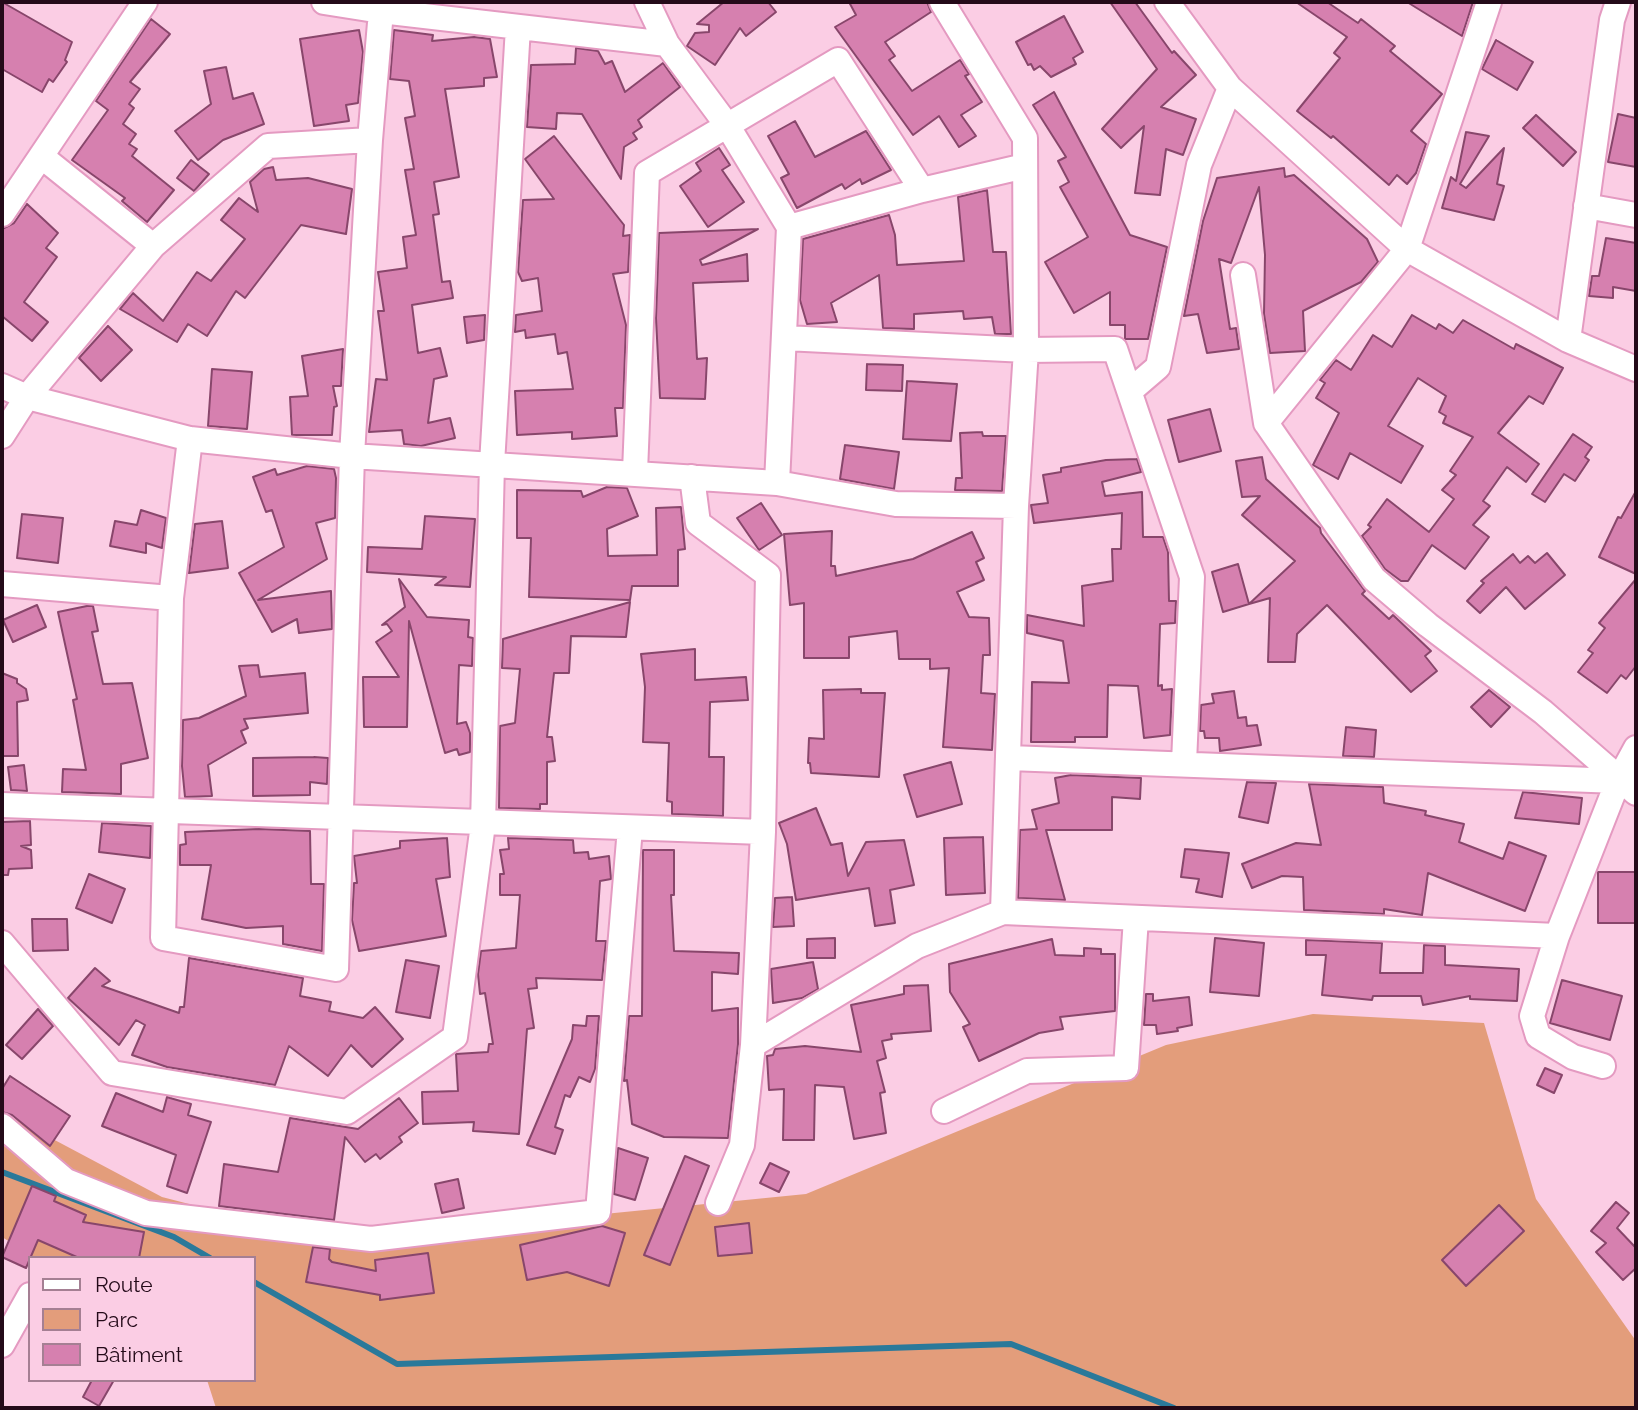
<!DOCTYPE html>
<meta charset="utf-8">
<style>
body{margin:0}
#map{position:relative;width:1638px;height:1410px;overflow:hidden;background:#fbcde4;font-family:Raleway,sans-serif}
canvas{display:block}
.frame{position:absolute;inset:0;border:4px solid #240a19;pointer-events:none}
.legend{position:absolute;left:28px;top:1256px;width:228px;height:126px;box-sizing:border-box;background:#fbcde4;border:2px solid #a57f93;margin:0;padding:9px 12px;list-style:none;font-size:21px;color:#240a19}
.legend li{display:flex;align-items:center;gap:14px;height:35px}
.legend b{width:35px;border:2px solid #a57f93}
</style>
<div id="map">
<canvas width="1638" height="1410"></canvas>
<div class="frame"></div>
<ul class="legend">
<li><b style="height:9px;background:#fff"></b>Route</li>
<li><b style="height:19px;background:#e39d7b"></b>Parc</li>
<li><b style="height:19px;background:#d680af"></b>Bâtiment</li>
</ul>
</div>
<script>
const ctx = document.querySelector('canvas').getContext('2d');
ctx.lineJoin = 'round';
function paint(path, color) {
  ctx.fillStyle = color;
  ctx.fill(path, 'evenodd');
}
function toPath(rows) {
  const path = new Path2D();
  for (const r of rows) {
    path.moveTo(r[0], r[1]);
    for (let i = 2; i < r.length; i += 2) path.lineTo(r[i], r[i + 1]);
  }
  return path;
}
function trace(path, color, width, dash) {
  ctx.strokeStyle = color;
  ctx.lineWidth = width;
  ctx.lineCap = dash ? 'butt' : 'round';
  ctx.setLineDash(dash || []);
  ctx.stroke(path);
}
const green = toPath([
 [1313,1014,1484,1023,1536,1199,1636,1341,1636,1408,216,1408,207,1380,254,1380,254,1258,36,1258,2,1237,2,1112,162,1197,332,1241,806,1194,1166,1045]
]);
const stream = toPath([
 [2,1172,174,1237,210,1258],
 [254,1282,397,1364,1011,1344,1174,1408]
]);
const building = toPath([
 [2,2,72,42,65,60,67,62,53,82,49,79,42,92,2,69,2,2],
 [724,2,768,2,776,12,746,36,740,28,715,65,687,46,695,33,709,32,709,25,697,24,724,2],
 [849,2,927,2,931,12,885,42,895,56,889,60,912,91,960,60,969,74,965,76,982,102,961,115,976,136,959,147,939,116,913,135,835,27,856,15,849,2],
 [1110,2,1135,2,1172,53,1174,51,1196,75,1161,107,1196,119,1183,155,1166,149,1160,195,1135,193,1144,126,1121,148,1102,129,1157,69,1110,2],
 [1296,2,1327,2,1358,23,1361,19,1395,46,1390,51,1442,94,1411,131,1426,144,1416,173,1407,184,1397,175,1389,185,1333,136,1331,138,1297,111,1340,58,1334,53,1347,37,1296,2],
 [1407,2,1473,2,1462,36,1407,2],
 [1064,16,1083,52,1073,58,1076,64,1051,77,1040,66,1034,70,1031,64,1028,65,1016,42,1064,16],
 [151,19,170,34,130,82,140,89,129,104,134,108,123,124,136,134,129,144,137,149,132,156,174,190,147,222,122,201,125,198,72,160,108,110,96,101,151,19],
 [359,30,363,52,358,103,346,105,349,121,314,126,300,39,359,30],
 [394,30,433,35,432,41,474,37,490,39,497,77,484,78,484,86,445,89,459,177,434,182,439,214,433,215,442,282,450,281,453,298,412,305,418,353,440,348,447,376,434,379,428,423,450,418,455,438,421,446,404,444,402,430,369,432,376,379,387,380,378,311,384,311,378,272,407,268,403,237,416,235,405,170,414,169,405,118,415,116,409,81,390,79,394,30],
 [1496,40,1533,62,1517,90,1482,69,1496,40],
 [576,48,598,51,605,64,612,61,625,92,663,63,680,87,638,120,642,127,633,133,637,139,624,147,621,179,582,114,557,113,556,129,527,127,531,65,575,64,576,48],
 [226,67,233,99,253,93,264,124,223,140,198,160,175,131,211,104,204,71,226,67],
 [1054,92,1130,235,1167,247,1148,339,1125,339,1125,325,1110,325,1110,292,1074,313,1045,262,1088,237,1060,187,1069,182,1058,161,1066,157,1033,105,1054,92],
 [1618,114,1636,118,1636,167,1608,162,1618,114],
 [1536,115,1576,152,1563,166,1523,128,1536,115],
 [795,121,815,157,866,131,891,170,862,184,860,179,845,189,842,184,797,208,781,178,789,174,768,136,795,121],
 [1466,132,1489,136,1460,184,1466,188,1504,148,1497,184,1504,186,1494,220,1442,208,1451,177,1456,181,1466,132],
 [554,136,624,225,623,236,630,235,628,272,613,274,626,325,623,408,615,408,617,436,572,439,572,432,517,435,515,391,573,389,567,352,558,354,555,334,526,338,525,330,515,332,516,315,542,311,538,278,522,281,518,272,523,200,554,199,525,159,554,136],
 [719,148,730,165,722,170,744,202,708,227,680,186,701,171,696,163,719,148],
 [191,160,209,174,194,191,177,178,191,160],
 [273,167,276,180,308,178,352,189,346,234,301,225,245,298,236,291,207,336,188,324,177,342,120,309,133,293,163,321,197,272,211,281,245,239,221,220,239,198,258,212,250,182,264,169,273,167],
 [1284,168,1285,177,1294,175,1367,239,1378,262,1361,282,1303,311,1305,351,1270,353,1264,314,1265,255,1259,187,1231,263,1219,259,1230,329,1236,328,1239,349,1207,353,1198,314,1184,316,1203,221,1217,178,1284,168],
 [987,190,993,252,1006,252,1011,334,995,334,992,317,964,319,963,311,914,314,914,329,883,328,879,275,831,303,837,322,807,324,800,300,803,239,889,215,895,235,897,265,964,261,958,197,987,190],
 [27,204,58,233,46,248,57,257,24,302,48,322,32,341,2,316,2,229,14,223,27,204],
 [758,229,700,260,702,265,747,254,748,281,693,283,697,359,707,358,705,399,660,398,656,318,659,233,758,229],
 [1606,238,1636,243,1636,291,1613,287,1613,298,1589,296,1592,276,1599,276,1606,238],
 [485,315,484,340,467,343,464,317,485,315],
 [1412,315,1436,329,1439,324,1453,333,1463,320,1514,349,1516,344,1563,368,1543,404,1529,396,1498,433,1539,464,1526,482,1507,467,1483,501,1490,506,1473,525,1489,537,1465,569,1432,545,1408,581,1401,581,1385,569,1362,536,1371,527,1368,525,1387,499,1429,532,1454,499,1442,490,1456,475,1450,471,1473,437,1443,423,1446,416,1439,412,1446,396,1418,378,1388,426,1423,446,1401,483,1350,453,1338,479,1313,465,1339,413,1316,398,1325,383,1320,380,1336,360,1351,370,1373,335,1392,347,1412,315],
 [108,326,132,350,101,381,79,358,108,326],
 [343,349,341,386,333,386,337,406,334,407,332,435,292,435,290,397,308,396,302,356,343,349],
 [867,364,903,365,902,391,866,390,867,364],
 [212,369,252,372,247,429,208,426,212,369],
 [907,381,957,384,951,441,903,439,907,381],
 [1210,409,1221,451,1179,462,1168,420,1210,409],
 [982,432,983,436,1006,436,1002,491,955,490,956,478,962,478,960,433,982,432],
 [1573,434,1592,447,1585,457,1589,460,1575,481,1564,474,1545,502,1532,494,1573,434],
 [845,445,899,452,894,489,840,479,845,445],
 [1262,457,1266,479,1320,528,1321,533,1365,591,1362,594,1389,619,1393,615,1431,651,1425,656,1437,671,1411,692,1327,605,1297,634,1295,662,1268,662,1270,598,1249,604,1295,561,1242,515,1260,496,1242,497,1236,461,1262,457],
 [1137,459,1141,472,1102,482,1105,496,1142,492,1143,537,1163,537,1168,552,1169,601,1176,601,1175,623,1160,624,1158,686,1162,685,1162,690,1172,689,1170,735,1144,738,1138,686,1108,685,1107,737,1075,737,1075,742,1031,742,1032,682,1069,683,1063,641,1027,633,1027,615,1084,626,1082,586,1113,581,1112,549,1121,549,1122,513,1034,523,1031,505,1048,503,1043,475,1061,472,1061,468,1106,460,1137,459],
 [307,466,334,469,336,478,335,518,316,523,327,559,258,600,331,591,332,629,299,633,297,619,272,632,239,573,284,547,272,510,266,512,253,477,275,469,277,475,307,466],
 [607,487,627,488,638,516,607,529,608,556,657,555,656,508,681,507,685,549,678,550,678,586,632,586,630,600,529,597,531,538,517,538,517,490,581,491,583,497,607,487],
 [1636,491,1636,574,1599,557,1618,517,1621,518,1636,491],
 [761,503,782,535,759,550,737,518,761,503],
 [141,510,166,518,162,548,146,543,146,553,110,546,115,521,137,525,141,510],
 [22,514,63,518,58,563,17,558,22,514],
 [425,516,475,519,470,587,435,585,446,577,367,572,368,547,422,549,425,516],
 [222,521,228,568,189,573,195,524,222,521],
 [832,531,831,566,835,566,836,576,913,559,972,532,984,558,976,562,984,580,957,592,969,617,989,618,990,655,983,655,981,693,995,694,992,750,943,747,949,668,930,669,930,659,899,659,897,631,849,637,849,658,804,658,804,603,790,605,784,534,832,531],
 [1547,553,1565,575,1525,609,1506,587,1480,613,1467,601,1484,583,1481,581,1513,554,1520,563,1528,556,1535,563,1547,553],
 [1238,564,1249,604,1223,612,1212,572,1238,564],
 [399,579,427,617,469,620,468,637,473,638,472,666,459,665,457,724,466,722,470,733,470,752,459,755,457,749,445,753,409,621,407,727,364,727,363,677,399,677,376,642,392,631,387,624,382,625,405,607,399,579],
 [1636,579,1636,666,1626,679,1621,675,1607,693,1578,672,1593,653,1588,650,1605,628,1599,623,1636,579],
 [630,602,626,637,571,636,569,673,554,673,547,737,552,737,555,761,547,762,547,804,540,804,540,809,499,808,500,726,515,723,520,669,502,668,503,639,630,602],
 [37,605,46,627,13,642,3,620,37,605],
 [87,606,93,606,98,631,92,632,103,684,132,683,148,758,121,764,121,794,62,792,63,769,86,770,73,700,77,699,58,612,87,606],
 [695,649,695,680,746,677,748,700,710,702,709,757,724,757,723,816,672,814,672,802,667,801,669,743,643,742,645,687,641,654,695,649],
 [258,665,260,677,305,673,308,713,244,719,248,728,241,731,246,743,208,765,212,796,185,797,182,766,183,720,199,718,246,696,239,666,258,665],
 [2,673,17,679,17,683,26,689,28,700,17,702,18,756,2,756,2,673],
 [861,689,861,693,885,693,879,777,811,773,810,763,808,763,809,738,824,739,823,690,861,689],
 [1489,690,1510,707,1491,727,1471,707,1489,690],
 [1234,691,1238,718,1246,717,1247,726,1257,725,1261,745,1220,751,1219,738,1205,738,1204,731,1200,731,1201,705,1214,703,1212,694,1234,691],
 [1346,727,1376,730,1374,757,1343,756,1346,727],
 [314,757,328,758,327,784,310,782,310,795,253,796,253,758,314,757],
 [951,762,962,804,917,817,904,775,951,762],
 [24,765,27,791,11,790,8,767,24,765],
 [1071,775,1141,778,1140,799,1112,797,1112,830,1046,830,1065,900,1018,898,1020,830,1037,829,1032,810,1059,803,1055,778,1071,775],
 [1247,782,1276,783,1268,823,1239,817,1247,782],
 [1309,784,1383,787,1384,803,1426,811,1425,815,1464,824,1459,842,1503,859,1509,842,1546,856,1525,911,1428,873,1422,915,1384,909,1384,914,1304,910,1303,877,1282,876,1252,888,1242,864,1296,843,1321,845,1309,784],
 [1523,792,1582,798,1579,824,1515,818,1523,792],
 [816,808,831,845,842,843,848,876,866,842,904,840,914,885,890,890,895,923,875,926,869,888,796,900,787,844,779,823,816,808],
 [30,821,31,845,21,846,31,850,32,868,9,869,8,875,2,875,2,822,30,821],
 [102,823,151,826,150,858,99,852,102,823],
 [259,829,310,831,311,884,324,884,322,951,283,944,283,926,246,928,202,919,211,865,180,865,180,845,186,844,185,832,259,829],
 [983,837,985,893,946,895,944,838,983,837],
 [447,838,450,877,436,879,446,936,359,951,352,920,354,883,357,883,354,856,400,848,400,841,447,838],
 [508,838,573,840,574,853,588,852,589,859,609,856,611,879,600,881,596,941,606,941,602,980,536,978,537,988,528,989,534,1028,527,1029,519,1134,473,1131,474,1122,423,1124,422,1092,458,1091,456,1054,488,1052,489,1044,493,1044,485,993,480,994,478,974,481,951,516,948,520,895,500,895,500,874,504,874,500,850,509,849,508,838],
 [1185,849,1229,853,1222,897,1196,892,1199,879,1181,877,1185,849],
 [643,850,674,850,674,895,671,895,674,951,739,953,738,974,712,972,712,1011,738,1008,738,1044,728,1138,664,1137,632,1124,627,1080,624,1081,629,1016,642,1016,643,850],
 [1598,872,1636,872,1636,923,1598,923,1598,872],
 [89,874,125,889,112,923,76,908,89,874],
 [792,897,794,926,773,927,775,898,792,897],
 [32,919,67,919,68,950,33,951,32,919],
 [835,938,835,958,807,958,807,939,835,938],
 [1215,938,1264,943,1259,996,1210,992,1215,938],
 [1052,939,1055,955,1084,956,1084,948,1101,949,1101,954,1115,954,1115,1011,1060,1017,1063,1029,1039,1033,979,1061,963,1027,970,1024,950,992,949,964,1052,939],
 [1306,940,1382,943,1380,973,1423,973,1424,945,1445,946,1445,965,1519,969,1517,1001,1470,999,1470,996,1423,1005,1421,996,1373,996,1372,1000,1322,995,1326,955,1306,955,1306,940],
 [189,958,303,978,300,996,331,1002,329,1011,363,1018,375,1007,403,1039,372,1067,351,1045,328,1076,289,1046,275,1085,167,1067,132,1055,145,1025,136,1020,119,1045,68,998,95,968,110,981,102,986,179,1013,180,1007,184,1007,189,958],
 [406,960,439,966,430,1018,396,1012,406,960],
 [813,962,818,989,802,998,773,1003,771,969,813,962],
 [1562,980,1622,996,1610,1040,1550,1023,1562,980],
 [928,985,931,1031,891,1034,892,1039,882,1041,886,1058,877,1061,885,1092,880,1093,886,1133,854,1139,844,1087,815,1085,814,1140,783,1140,784,1089,769,1090,767,1056,773,1055,775,1049,805,1046,861,1052,851,1005,904,994,904,986,928,985],
 [1146,994,1153,994,1153,1001,1189,997,1192,1025,1177,1028,1178,1031,1157,1034,1156,1025,1144,1025,1146,994],
 [38,1009,53,1026,22,1059,6,1045,38,1009],
 [587,1016,599,1016,595,1069,590,1082,579,1077,570,1097,565,1095,555,1127,563,1130,555,1154,527,1145,572,1039,573,1025,586,1026,587,1016],
 [1545,1068,1562,1075,1554,1093,1537,1085,1545,1068],
 [10,1076,70,1116,50,1146,12,1115,2,1112,2,1089,10,1076],
 [116,1093,163,1112,167,1097,170,1098,191,1104,188,1115,211,1122,187,1193,167,1186,176,1155,102,1126,116,1093],
 [399,1098,418,1123,399,1137,402,1142,380,1159,376,1154,365,1162,345,1137,334,1220,219,1206,224,1164,278,1172,290,1118,358,1129,399,1098],
 [618,1148,648,1158,635,1200,614,1194,618,1148],
 [685,1156,709,1166,670,1265,644,1255,685,1156],
 [770,1163,789,1172,779,1192,760,1183,770,1163],
 [458,1179,464,1208,442,1213,435,1184,458,1179],
 [32,1186,56,1196,54,1201,86,1215,83,1222,144,1232,139,1258,79,1258,38,1240,26,1268,2,1257,32,1186],
 [1616,1202,1629,1213,1617,1228,1636,1248,1636,1268,1623,1280,1596,1252,1606,1243,1591,1231,1616,1202],
 [1499,1205,1524,1231,1466,1286,1442,1260,1499,1205],
 [749,1223,752,1253,718,1256,715,1227,749,1223],
 [602,1226,625,1233,609,1286,567,1272,527,1280,520,1245,602,1226],
 [313,1247,330,1249,329,1259,332,1262,376,1271,375,1260,428,1253,434,1293,380,1300,380,1295,306,1282,313,1247],
 [92,1380,114,1380,99,1406,83,1397,92,1380]
]);
const minor = toPath([
 [324,2,381,11,667,44],
 [647,2,667,44,727,125,789,227,777,483],
 [942,2,1025,138,1026,350,1016,506,1003,912],
 [1167,2,1230,88,1407,249,1568,340,1636,369],
 [41,156,153,246],
 [1586,206,1636,215],
 [2,214,145,2],
 [789,227,922,190,1025,166],
 [1243,275,1266,423,1374,579,1428,625,1543,712,1636,793],
 [785,338,1026,350,1115,349,1192,577,1184,763],
 [1568,340,1612,20,1618,2],
 [2,386,27,397,190,439,352,456,777,483,896,504,1016,506],
 [1130,391,1158,367,1199,165,1230,88],
 [1266,423,1407,249,1489,2],
 [2,436,27,397,153,246,268,146,370,140],
 [635,472,647,173,838,60,922,190],
 [692,477,698,523,768,575,763,832,753,1045,742,1145,718,1203],
 [2,584,171,598,163,938,336,969,352,456,370,140,381,11],
 [171,598,190,439],
 [1009,758,1618,781],
 [2,805,763,832],
 [2,943,112,1073,347,1112,455,1037,483,824,492,464,518,27],
 [753,1045,917,946,1003,912,1557,936],
 [1603,1066,1573,1057,1538,1036,1532,1016,1557,936,1618,781,1636,748],
 [944,1111,1027,1071,1126,1068,1136,918],
 [2,1126,66,1181,146,1213,371,1239,598,1212,630,828],
 [2,1345,30,1295]
]);
paint(green, '#e39d7b');
trace(stream, '#2a799a', 6);
paint(building, '#d680af');
trace(building, '#88466b', 2);
trace(minor, '#e49ac1', 28);
trace(minor, '#fff', 24);
</script>
